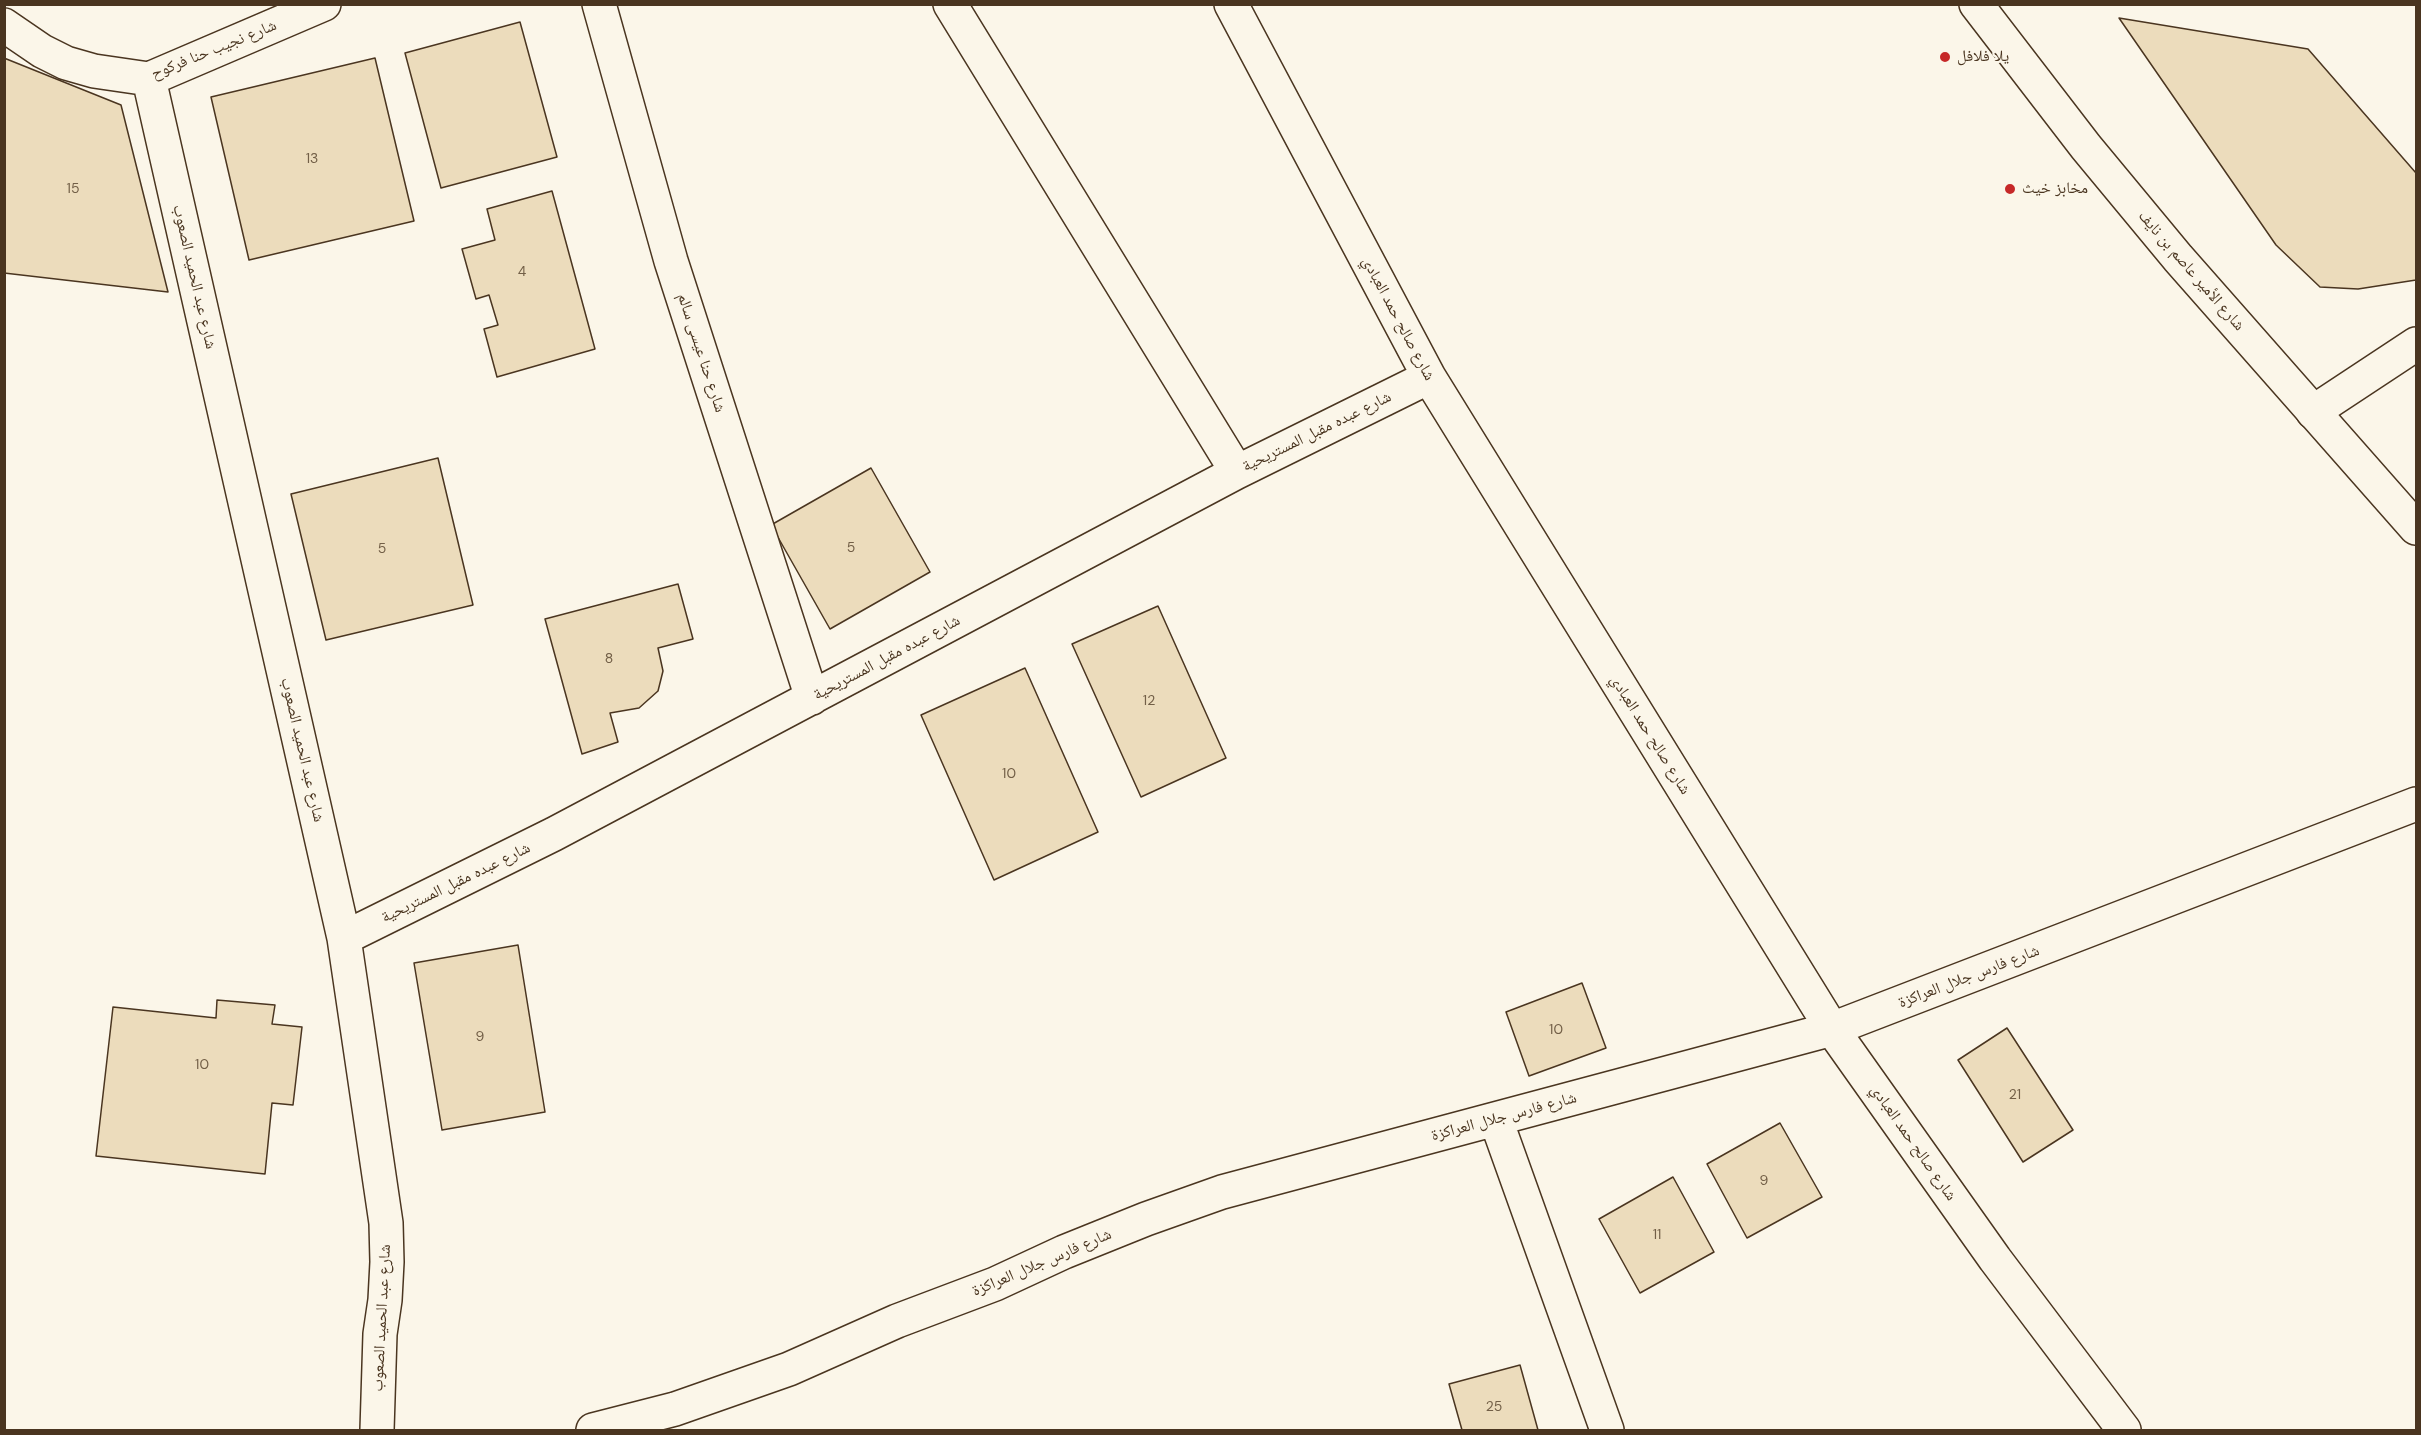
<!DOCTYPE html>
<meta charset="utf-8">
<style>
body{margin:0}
#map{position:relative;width:2421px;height:1435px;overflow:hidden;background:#fbf6e9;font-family:"DM Sans",sans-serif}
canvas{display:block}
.frame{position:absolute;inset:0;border:6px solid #4a3520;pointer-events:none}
</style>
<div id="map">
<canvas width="2421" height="1435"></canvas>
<div class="frame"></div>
</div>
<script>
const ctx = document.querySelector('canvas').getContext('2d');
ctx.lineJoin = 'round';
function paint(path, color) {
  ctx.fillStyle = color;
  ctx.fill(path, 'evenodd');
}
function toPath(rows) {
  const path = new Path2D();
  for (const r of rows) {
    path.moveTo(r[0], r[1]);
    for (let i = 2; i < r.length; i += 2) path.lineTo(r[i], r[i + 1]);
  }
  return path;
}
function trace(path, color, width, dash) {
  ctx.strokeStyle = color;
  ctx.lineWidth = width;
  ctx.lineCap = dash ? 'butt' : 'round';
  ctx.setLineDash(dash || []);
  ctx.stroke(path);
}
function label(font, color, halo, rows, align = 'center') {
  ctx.font = font + ' "DM Sans","Noto Naskh Arabic",sans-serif';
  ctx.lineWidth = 4.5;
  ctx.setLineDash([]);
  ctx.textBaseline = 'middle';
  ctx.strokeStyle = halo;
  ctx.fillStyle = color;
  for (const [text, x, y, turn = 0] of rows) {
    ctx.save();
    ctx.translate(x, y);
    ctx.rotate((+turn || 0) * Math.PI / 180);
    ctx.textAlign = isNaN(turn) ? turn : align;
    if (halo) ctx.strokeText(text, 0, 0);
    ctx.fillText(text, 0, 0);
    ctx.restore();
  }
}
const building = toPath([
 [2119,18,2308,49,2416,173,2416,280,2358,289,2320,287,2276,245,2119,18],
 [520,22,557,157,441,188,405,53,520,22],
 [4,58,121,105,168,292,4,273,4,58],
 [375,58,414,221,249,260,211,97,375,58],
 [552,191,595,349,497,377,484,329,498,325,489,295,476,299,462,249,495,240,487,209,552,191],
 [438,458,473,605,326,640,291,494,438,458],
 [871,468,930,572,830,629,771,525,871,468],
 [678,584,693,639,658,648,663,671,658,691,639,708,610,713,618,742,582,754,545,619,678,584],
 [1158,606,1226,758,1141,797,1072,644,1158,606],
 [1025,668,1098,832,994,880,921,715,1025,668],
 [518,945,545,1112,442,1130,414,963,518,945],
 [1582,983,1606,1048,1529,1076,1506,1012,1582,983],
 [217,1000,275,1005,272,1024,302,1027,293,1105,272,1103,265,1174,96,1156,113,1007,216,1018,217,1000],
 [2007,1028,2073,1130,2023,1162,1958,1060,2007,1028],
 [1780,1123,1822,1197,1747,1238,1707,1164,1780,1123],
 [1673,1177,1714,1252,1640,1293,1599,1219,1673,1177],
 [1520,1365,1538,1430,1462,1430,1449,1384,1520,1365]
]);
const minor = toPath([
 [599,4,671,261,812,698],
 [950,4,1237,472],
 [1231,4,1429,377,1832,1029,1995,1259,2124,1430],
 [4,25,42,51,66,63,94,71,149,79,324,4],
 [149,79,344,938,386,1223,387,1262,385,1300,380,1334,377,1430],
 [2313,412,2416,344],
 [344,938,554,834,1237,472,1429,377],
 [1496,1120,1607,1430],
 [593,1430,675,1409,789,1369,897,1321,995,1284,1064,1252,1146,1219,1222,1192,1832,1029,2416,804]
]);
const major = toPath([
 [1976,4,2086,147,2178,258,2416,528]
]);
const markers = [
 [1945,57,6,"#c62828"],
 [2010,189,6,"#c62828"]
];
const numberNames = [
 ["13",312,159],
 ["15",73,189],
 ["4",522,272],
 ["5",851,548],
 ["5",382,549],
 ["8",609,659],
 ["12",1149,701],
 ["10",1009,774],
 ["10",1556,1030],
 ["9",480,1037],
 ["10",202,1065],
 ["21",2015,1095],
 ["9",1764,1181],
 ["11",1657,1235],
 ["25",1494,1407]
];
const streetNames = [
 ["شارع نجيب حنا فركوح",214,50,-22],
 ["شارع الأمير عاصم بن نايف",2191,271,49],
 ["شارع عبد الحميد الصعوب",194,277,77],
 ["شارع صالح حمد العبادي",1398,319,62],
 ["شارع حنا عيسى سالم",701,353,72],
 ["شارع عبده مقبل المستريحية",1317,432,-26],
 ["شارع عبده مقبل المستريحية",887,658,-28],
 ["شارع صالح حمد العبادي",1650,735,58],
 ["شارع عبد الحميد الصعوب",302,750,77],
 ["شارع عبده مقبل المستريحية",456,883,-26],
 ["شارع فارس جلال العراكزة",1969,977,-21],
 ["شارع فارس جلال العراكزة",1504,1117,-15],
 ["شارع صالح حمد العبادي",1913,1143,55],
 ["شارع فارس جلال العراكزة",1042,1263,-23],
 ["شارع عبد الحميد الصعوب",382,1318,-87]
];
const poiNames = [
 ["يلا فلافل",1957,57],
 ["مخابز خيث",2022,189]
];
paint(building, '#ecdcbc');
trace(building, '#4a3520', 1.5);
trace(minor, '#4a3520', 36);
trace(major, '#4a3520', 36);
trace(minor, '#fbf6e9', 33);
trace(major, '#fbf6e9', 33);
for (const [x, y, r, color] of markers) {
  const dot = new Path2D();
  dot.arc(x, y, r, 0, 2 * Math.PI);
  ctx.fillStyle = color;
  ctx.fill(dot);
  trace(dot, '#fbf6e9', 2);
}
label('14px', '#725f47', null, numberNames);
label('16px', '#4a3520', '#fbf6e9', streetNames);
label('16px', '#4a3520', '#fbf6e9', poiNames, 'left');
</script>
